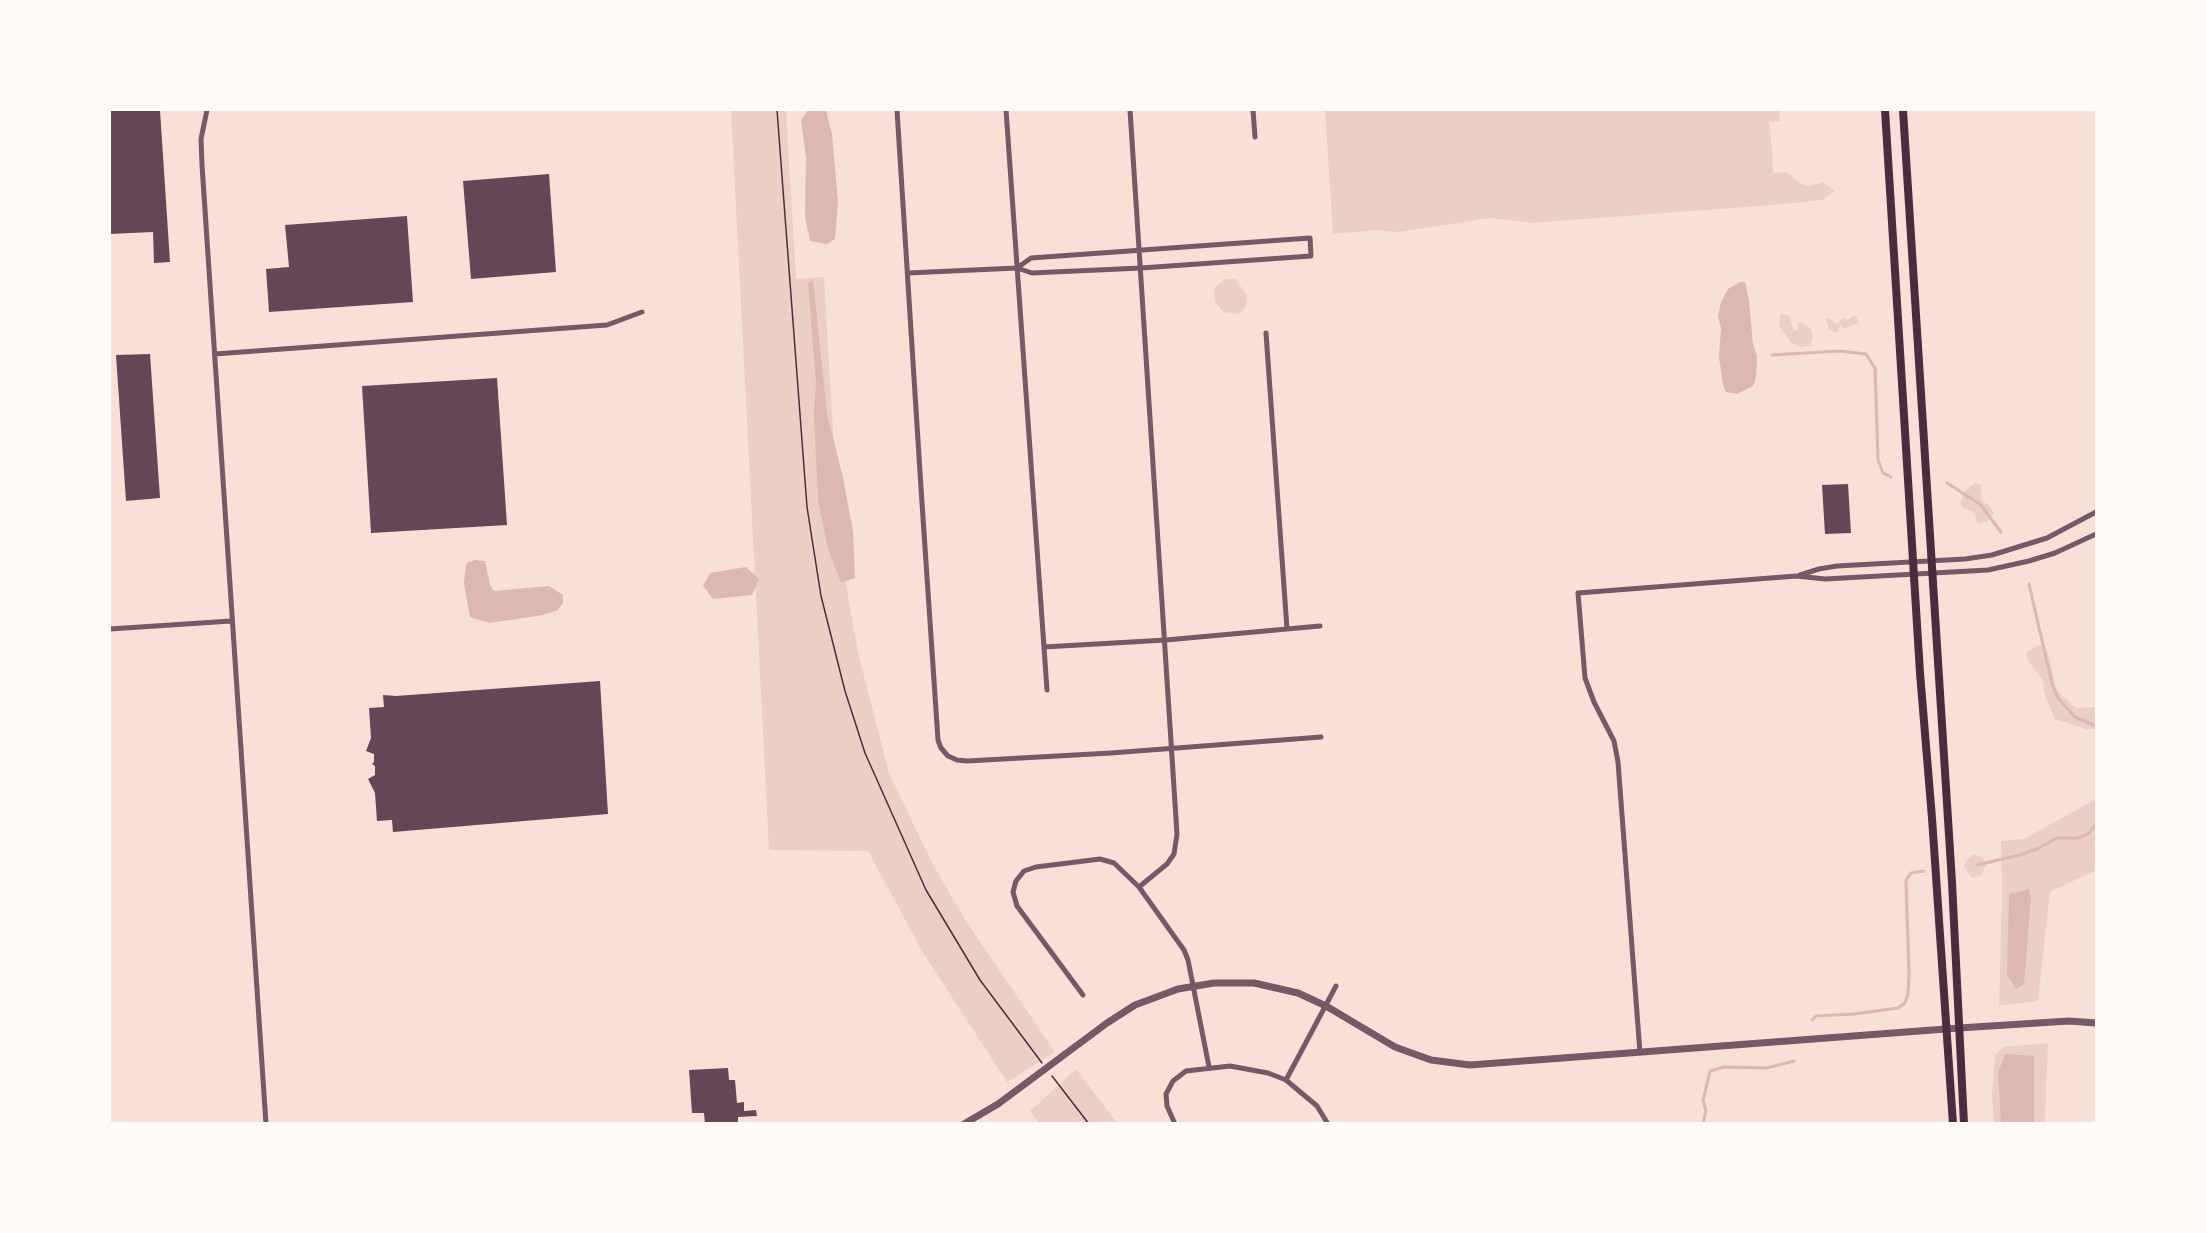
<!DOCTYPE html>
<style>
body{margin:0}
#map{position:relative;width:2206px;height:1233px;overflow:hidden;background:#f7e1d7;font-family:"Times New Roman",serif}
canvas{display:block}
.frame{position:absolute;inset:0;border:111px solid #fffaf5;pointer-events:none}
</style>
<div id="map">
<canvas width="2206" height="1233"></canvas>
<div class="frame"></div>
</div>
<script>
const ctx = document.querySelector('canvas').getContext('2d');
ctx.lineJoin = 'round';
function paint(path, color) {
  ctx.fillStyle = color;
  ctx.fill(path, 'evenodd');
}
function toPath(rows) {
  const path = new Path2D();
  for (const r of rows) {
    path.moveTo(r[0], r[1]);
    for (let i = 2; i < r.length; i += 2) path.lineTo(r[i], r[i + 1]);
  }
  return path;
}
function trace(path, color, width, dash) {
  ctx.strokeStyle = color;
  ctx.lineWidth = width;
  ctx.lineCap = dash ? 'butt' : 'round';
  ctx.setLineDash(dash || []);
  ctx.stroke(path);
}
const green = toPath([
 [731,110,786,110,796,279,824,277,840,549,858,653,889,773,932,863,966,921,1055,1052,1007,1082,923,953,868,851,769,850],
 [1325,110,1779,110,1780,121,1769,122,1772,148,1773,173,1786,172,1803,185,1811,186,1822,182,1835,191,1822,200,1773,205,1531,223,1490,218,1399,232,1376,230,1333,234],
 [1225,279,1235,279,1247,295,1246,306,1240,314,1223,312,1215,302,1214,288],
 [1781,314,1788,315,1790,318,1794,331,1798,329,1797,325,1800,322,1811,329,1813,338,1810,346,1800,347,1792,343,1780,328,1779,321],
 [1854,315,1859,321,1857,324,1844,328,1841,325,1837,333,1828,329,1828,324,1825,319,1829,318,1837,324,1843,318,1848,320],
 [1975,483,1981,485,1982,500,1986,504,1989,505,1994,513,1988,521,1980,523,1976,521,1975,513,1963,507,1961,503,1965,491],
 [2039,645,2047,649,2056,687,2061,695,2076,708,2096,707,2096,729,2086,729,2055,719,2046,699,2042,679,2028,661,2026,653],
 [2096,799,2096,870,2050,892,2038,1001,1999,1006,2002,891,2001,841,2024,839],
 [1974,854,1983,858,1986,866,1981,875,1972,878,1964,866,1966,861],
 [2048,1043,2045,1123,1994,1124,1992,1095,1995,1055,2003,1047],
 [1076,1069,1117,1123,1039,1123,1030,1111]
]);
const water = toPath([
 [808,110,826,110,832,134,838,202,835,239,827,244,810,241,805,217,806,158,801,120],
 [813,280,827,414,843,478,853,531,855,578,841,583,828,549,818,501,814,415,816,383,808,284],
 [1740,282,1745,282,1749,301,1753,344,1757,356,1756,377,1753,386,1737,394,1726,392,1723,385,1719,357,1721,328,1718,316,1721,302,1728,289],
 [475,560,485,561,490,585,494,591,549,586,563,595,563,603,558,610,543,615,510,620,489,623,470,617,464,584,465,571,467,563],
 [746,567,759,579,752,595,713,599,703,586,710,573],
 [2029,889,2031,898,2024,984,2016,989,2007,975,2009,894],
 [2005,1054,2034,1056,2034,1123,2001,1123,1998,1073]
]);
const stream = toPath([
 [1772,355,1840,351,1866,354,1875,368,1878,460,1883,473,1891,477],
 [1947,483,1980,504,2001,532],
 [2029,584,2052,684,2058,698,2075,717,2096,726],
 [1977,865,2020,855,2037,849,2057,838,2078,838,2088,834,2096,824],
 [1812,1020,1816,1016,1854,1014,1898,1008,1905,1003,1908,994,1909,975,1906,880,1911,873,1924,871],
 [1703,1124,1706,1111,1703,1100,1710,1071,1724,1067,1767,1068,1794,1061]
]);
const building = toPath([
 [110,110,160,110,170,262,154,263,153,232,110,234],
 [549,174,556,272,471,279,463,181],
 [407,216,413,302,269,312,266,269,289,267,285,225],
 [150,354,160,498,126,501,116,355],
 [497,378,507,525,371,533,362,386],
 [1848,484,1851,533,1825,534,1822,485],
 [600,681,608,814,393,832,392,820,377,821,375,793,368,779,375,775,375,766,372,764,374,762,374,754,366,751,371,738,369,708,384,707,383,695,396,696],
 [728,1068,729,1080,735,1080,737,1103,744,1102,744,1111,756,1110,757,1116,738,1117,738,1124,705,1124,704,1113,692,1113,689,1070]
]);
const path = toPath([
 [777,110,807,507,821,596,845,691,865,753,926,890,980,980,1042,1063],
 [1052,1076,1089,1124]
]);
const minor = toPath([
 [207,110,201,139,202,165,266,1124],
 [897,110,921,488,938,740,941,748,948,756,957,760,967,761,1111,753,1321,737],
 [1006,110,1047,690],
 [1130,110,1177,834,1174,854,1167,864,1139,887],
 [1253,110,1255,137],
 [908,273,1017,268,1032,273,1141,268,1311,256,1310,238,1031,258,1017,268],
 [1266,333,1287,629],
 [215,354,607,325,642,312],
 [1800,575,1819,569,1837,566,1965,559,1992,555,2047,538,2096,512],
 [110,629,231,621],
 [1044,647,1166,640,1320,626],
 [1083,995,1017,906,1013,892,1016,881,1024,871,1036,867,1100,859,1114,863,1139,887,1184,950,1188,960,1209,1067],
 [1640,1053,1618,762,1614,741,1594,702,1585,678,1578,593,1796,576,1825,579,1988,570,2029,561,2055,553,2096,534],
 [1286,1080,1336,986],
 [1175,1124,1167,1106,1166,1094,1173,1081,1186,1071,1230,1066,1268,1073,1286,1080,1317,1106,1328,1124]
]);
const tertiary = toPath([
 [964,1124,998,1104,1107,1023,1135,1005,1178,989,1214,983,1254,983,1298,993,1326,1006,1395,1047,1431,1060,1470,1065,1959,1028,2069,1021,2096,1023]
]);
const primary = toPath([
 [1885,110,1920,673,1932,818,1953,1124],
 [1903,110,1952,882,1964,1124]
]);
paint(green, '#ebcfc5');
paint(water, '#dcb8b0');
trace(stream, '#dcb8b0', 3);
paint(building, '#644757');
trace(path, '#4a2c40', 1.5);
trace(minor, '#755966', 5);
trace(tertiary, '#755966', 7);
trace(primary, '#4a2c40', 8);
</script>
